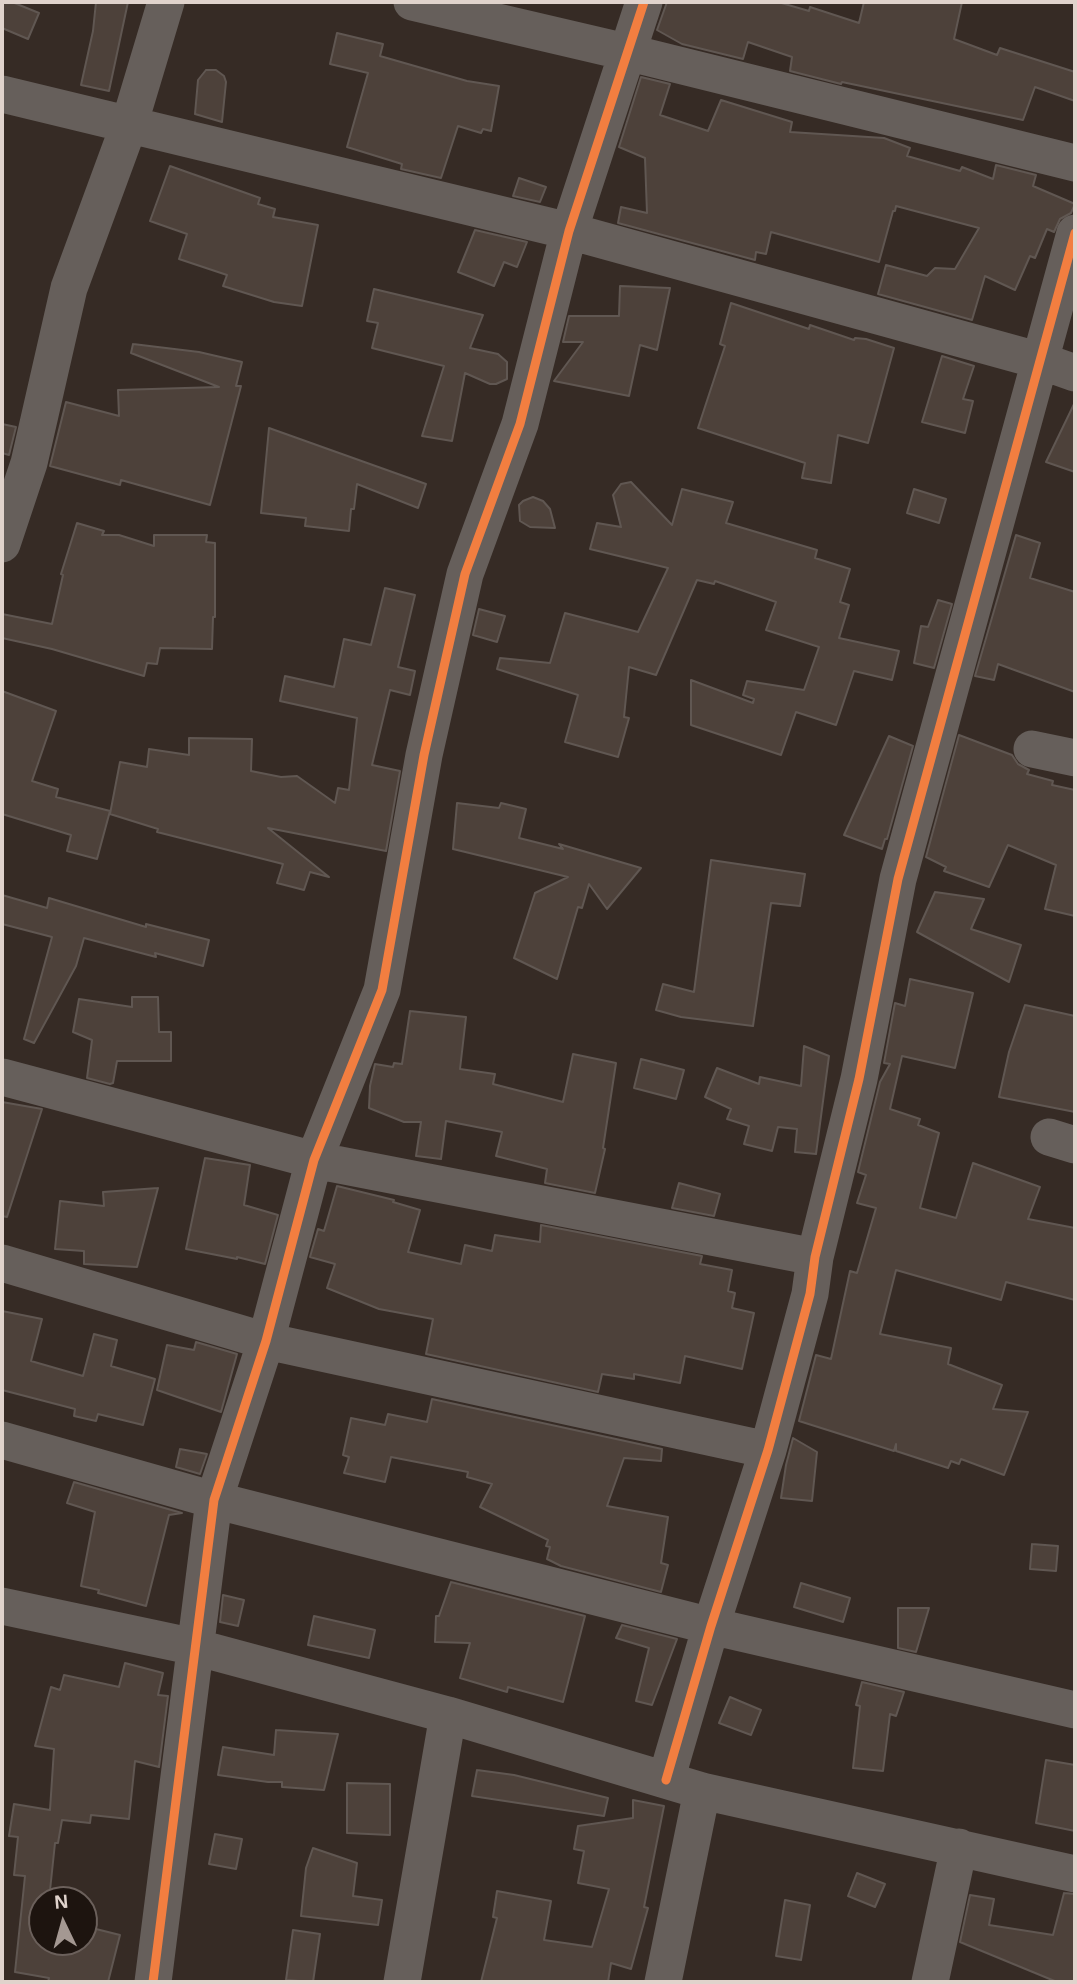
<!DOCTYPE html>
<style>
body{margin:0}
#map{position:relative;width:1077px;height:1984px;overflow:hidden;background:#362b25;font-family:Helvetica,sans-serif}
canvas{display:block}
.frame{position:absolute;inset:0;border:4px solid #e0d3cc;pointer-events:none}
.north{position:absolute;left:28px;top:1886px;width:70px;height:70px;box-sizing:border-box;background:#1d140f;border:2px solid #6b605b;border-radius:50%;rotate:355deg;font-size:19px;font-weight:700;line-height:28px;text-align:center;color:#e0d3cc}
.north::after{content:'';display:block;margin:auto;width:24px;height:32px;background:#a49892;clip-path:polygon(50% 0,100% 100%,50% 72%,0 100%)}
</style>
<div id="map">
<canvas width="1077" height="1984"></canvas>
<div class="frame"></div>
<div class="north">N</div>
</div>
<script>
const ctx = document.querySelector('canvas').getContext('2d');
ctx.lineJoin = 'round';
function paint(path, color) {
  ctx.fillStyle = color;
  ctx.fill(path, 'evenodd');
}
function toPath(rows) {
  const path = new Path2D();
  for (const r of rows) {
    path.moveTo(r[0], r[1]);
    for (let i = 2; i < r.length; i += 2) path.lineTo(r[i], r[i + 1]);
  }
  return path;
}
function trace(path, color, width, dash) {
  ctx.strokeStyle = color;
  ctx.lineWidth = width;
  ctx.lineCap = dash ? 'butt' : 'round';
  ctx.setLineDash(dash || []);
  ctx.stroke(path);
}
const building = toPath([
 [2,2,12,2,39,13,28,39,2,28,2,2],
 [96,2,128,2,109,91,81,85,93,31,96,2],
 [667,2,778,2,809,11,810,7,859,23,864,2,962,2,954,39,997,55,1000,48,1075,72,1075,101,1035,87,1023,120,842,82,841,84,790,71,792,57,748,42,743,59,682,44,657,30,667,2],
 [337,33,383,44,380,56,467,81,499,86,491,131,483,129,481,133,458,126,441,178,401,169,402,164,347,147,368,73,330,64,337,33],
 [206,70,216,70,224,76,226,82,222,122,195,114,198,80,206,70],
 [641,77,670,84,660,115,708,131,721,100,792,122,790,132,884,138,910,148,907,156,960,171,962,167,993,179,996,165,1036,175,1033,186,1075,204,1071,213,1060,219,1054,232,1047,229,1035,258,1030,256,1015,290,985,276,972,320,878,294,886,265,927,276,935,268,955,269,979,228,896,206,895,211,893,211,879,262,771,232,766,254,756,252,755,260,618,223,621,207,647,213,645,158,619,147,641,77],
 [170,166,260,198,258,204,275,209,273,217,318,225,302,306,274,302,223,286,227,275,179,259,187,234,150,221,170,166],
 [519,178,546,187,540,202,513,196,519,178],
 [475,230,527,242,517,267,504,262,494,286,458,272,475,230],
 [620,286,670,288,657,350,640,345,629,396,554,381,583,342,563,342,569,316,619,316,620,286],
 [374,289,483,315,470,348,498,354,507,362,507,379,496,384,490,384,465,373,452,441,422,436,444,366,372,348,378,323,367,321,374,289],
 [731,303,809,329,810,325,854,340,855,338,866,339,894,348,868,443,838,435,831,483,802,478,805,463,698,428,725,346,720,344,731,303],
 [133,344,199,352,242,362,236,386,241,386,210,505,121,480,120,485,50,466,66,402,119,416,118,390,219,387,131,353,133,344],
 [942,356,974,366,963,399,973,401,965,433,922,422,942,356],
 [1075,402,1075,472,1046,462,1075,402],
 [2,424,16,427,9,455,2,453,2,424],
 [269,428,426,484,418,508,357,484,354,509,351,509,349,531,305,526,306,518,261,513,269,428],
 [631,482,672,525,682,489,733,502,726,523,817,550,815,558,850,569,840,602,849,605,839,638,899,651,892,680,854,671,836,725,796,712,781,755,691,725,691,680,753,703,754,699,743,695,747,681,804,690,819,647,766,630,776,602,715,581,714,584,697,580,656,675,629,667,624,717,629,718,618,757,565,742,578,695,497,669,500,658,550,663,565,613,638,632,668,568,590,549,597,523,621,527,613,495,621,484,631,482],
 [914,489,946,499,939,523,907,513,914,489],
 [533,497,543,501,550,509,555,528,530,527,520,521,519,505,523,501,533,497],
 [77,523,104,531,102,535,119,535,154,546,154,535,207,535,206,542,215,543,215,617,213,617,212,649,160,648,157,664,147,663,144,676,52,649,2,638,2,614,52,624,63,575,61,574,77,523],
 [1016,535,1040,543,1030,578,1075,592,1075,692,998,664,994,680,975,676,1016,535],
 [385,588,415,595,398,667,415,671,410,695,390,690,372,765,400,771,386,851,268,828,329,877,310,872,304,890,277,883,283,864,157,832,158,829,110,814,120,762,147,767,149,749,189,755,189,738,252,739,251,771,281,777,297,776,335,803,338,788,349,790,357,718,280,701,285,676,334,687,344,639,371,645,385,588],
 [938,600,952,604,934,668,914,663,921,626,928,627,938,600],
 [479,609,505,616,497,642,473,635,479,609],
 [2,691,56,711,32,781,58,789,56,797,110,811,97,859,67,851,71,835,2,814,2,691],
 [959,735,1012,755,1018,764,1029,770,1027,774,1053,781,1052,785,1075,790,1075,916,1045,909,1056,865,1008,845,989,887,944,871,946,867,926,857,959,735],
 [889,736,913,746,887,839,885,839,882,849,844,835,889,736],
 [457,803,499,808,501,803,526,809,519,838,563,849,559,844,641,868,607,909,589,884,582,908,578,907,557,979,514,958,535,893,568,877,453,849,457,803],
 [711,860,805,874,800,906,771,903,753,1026,681,1017,656,1010,663,984,694,992,711,860],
 [935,892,984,899,971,929,1021,945,1009,982,917,932,935,892],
 [2,895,47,908,49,898,146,927,146,924,209,940,203,966,155,953,156,957,84,938,76,966,34,1043,24,1039,52,937,2,924,2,895],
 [910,979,973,993,955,1068,902,1056,890,1109,920,1119,918,1125,939,1133,920,1208,956,1218,973,1163,1040,1187,1028,1219,1075,1228,1075,1300,1006,1282,1001,1300,896,1270,880,1334,951,1348,948,1364,1002,1385,993,1409,1028,1412,1004,1475,961,1459,959,1464,951,1461,948,1468,896,1451,896,1444,894,1451,799,1421,816,1355,831,1359,850,1271,857,1273,876,1208,857,1203,866,1175,858,1172,880,1082,890,1064,884,1063,895,1003,905,1006,910,979],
 [132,997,158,997,159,1032,171,1032,171,1061,117,1061,113,1083,110,1084,87,1078,92,1040,73,1032,79,999,132,1007,132,997],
 [1025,1005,1075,1016,1075,1112,999,1097,1009,1052,1025,1005],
 [410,1011,466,1017,460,1069,495,1074,493,1084,563,1102,573,1054,616,1063,603,1148,605,1149,595,1193,545,1183,547,1169,496,1156,502,1132,446,1121,441,1159,416,1156,421,1122,404,1122,369,1108,370,1086,375,1064,393,1067,394,1063,402,1064,410,1011],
 [804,1046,829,1056,816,1154,795,1152,797,1129,778,1127,772,1151,744,1144,749,1126,727,1119,731,1109,705,1097,717,1068,759,1084,760,1077,801,1086,804,1046],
 [641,1059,684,1070,676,1099,634,1088,641,1059],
 [2,1102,42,1109,7,1217,2,1216,2,1102],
 [205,1158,250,1165,244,1205,278,1215,265,1264,237,1257,237,1259,186,1249,205,1158],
 [679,1183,720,1194,714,1216,672,1208,679,1183],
 [337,1186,394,1200,393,1202,420,1210,408,1252,461,1264,465,1245,492,1251,495,1235,540,1242,541,1225,702,1256,700,1264,732,1270,728,1291,735,1293,732,1308,754,1313,742,1369,685,1356,680,1383,634,1374,634,1379,602,1374,598,1392,426,1354,433,1319,379,1309,327,1288,335,1264,310,1257,318,1229,324,1231,337,1186],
 [158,1188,137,1267,84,1264,84,1251,55,1249,60,1201,104,1206,103,1192,158,1188],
 [2,1311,42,1319,31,1361,83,1376,94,1334,117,1340,111,1366,155,1379,143,1425,98,1414,96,1421,74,1416,75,1409,2,1390,2,1311],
 [196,1342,237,1354,221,1412,157,1390,167,1345,194,1350,196,1342],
 [432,1399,662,1449,661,1461,624,1458,607,1506,668,1517,661,1563,668,1565,661,1592,561,1566,547,1559,550,1547,546,1546,548,1540,480,1507,492,1484,467,1477,468,1472,391,1457,385,1482,344,1473,349,1457,343,1455,351,1418,385,1425,388,1414,427,1422,432,1399],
 [793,1438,817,1452,812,1501,781,1498,786,1465,793,1438],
 [180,1449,207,1454,200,1474,176,1467,180,1449],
 [74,1482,182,1513,169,1515,146,1606,98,1593,99,1590,81,1586,95,1512,67,1503,74,1482],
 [1032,1544,1058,1546,1056,1571,1030,1569,1032,1544],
 [451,1582,585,1616,563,1702,508,1687,507,1692,460,1678,470,1643,435,1642,436,1616,439,1616,451,1582],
 [801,1583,850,1598,843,1622,794,1607,801,1583],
 [223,1595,244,1600,238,1626,220,1622,223,1595],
 [898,1608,929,1608,916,1652,898,1648,898,1608],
 [314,1616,375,1630,369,1658,308,1645,314,1616],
 [622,1625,677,1639,652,1705,636,1701,649,1648,616,1638,622,1625],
 [125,1663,163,1673,158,1695,168,1696,159,1767,135,1761,129,1819,91,1815,90,1823,62,1820,58,1843,55,1843,49,1900,42,1900,42,1942,84,1942,84,1926,120,1935,108,1982,48,1982,49,1978,15,1972,25,1876,14,1875,18,1837,9,1836,14,1804,50,1810,54,1749,35,1746,51,1687,60,1690,64,1675,119,1687,125,1663],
 [862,1682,904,1692,896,1716,890,1714,883,1771,853,1768,860,1706,856,1705,862,1682],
 [730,1697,761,1710,751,1735,719,1723,730,1697],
 [276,1730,338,1734,324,1790,282,1787,282,1782,268,1782,218,1775,223,1747,274,1755,276,1730],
 [1046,1760,1075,1765,1075,1831,1036,1823,1046,1760],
 [477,1770,514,1775,608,1798,604,1816,472,1796,477,1770],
 [347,1783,390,1784,390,1835,347,1833,347,1783],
 [633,1800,664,1806,644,1907,648,1908,631,1969,611,1963,608,1982,481,1982,497,1918,493,1917,497,1891,551,1901,544,1940,592,1947,609,1889,578,1883,584,1851,574,1849,578,1826,633,1818,633,1800],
 [215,1834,242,1839,236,1869,209,1864,215,1834],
 [313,1848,357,1863,353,1896,382,1900,378,1925,301,1916,306,1868,313,1848],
 [857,1873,885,1884,875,1907,848,1896,857,1873],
 [1064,1893,1075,1894,1075,1982,1057,1982,960,1942,970,1895,994,1899,989,1925,1053,1935,1064,1893],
 [785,1900,810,1905,801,1960,776,1956,785,1900],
 [293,1930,320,1934,313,1982,286,1980,293,1930]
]);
const minor = toPath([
 [412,2,626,52,1075,163],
 [2,94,569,231,1041,361,1075,373],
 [2,544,29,463,69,288,129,125,166,2],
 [1032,749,1075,758],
 [2,1077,314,1160,815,1257],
 [1049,1137,1075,1145],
 [2,1263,266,1341,768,1450],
 [2,1440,214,1500,711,1626,1075,1710],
 [2,1606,195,1647,448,1715,702,1791,1075,1874],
 [666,1780,711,1626,768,1450,810,1294,815,1257,859,1079,898,879,1075,233],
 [153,1982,214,1500,266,1341,314,1160,382,990,424,755,465,574,520,424,569,231,644,2],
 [402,1982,448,1715],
 [663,1982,702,1791],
 [930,1982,959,1847]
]);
const cycleway = toPath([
 [666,1780,711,1626,768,1450,810,1294,815,1257,859,1079,898,879,1075,233],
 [153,1982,214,1500,266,1341,314,1160,382,990,424,755,465,574,520,424,569,231,644,2]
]);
paint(building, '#4d413a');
trace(building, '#605752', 2);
trace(minor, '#665f5b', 37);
trace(cycleway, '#f27e40', 9);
</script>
